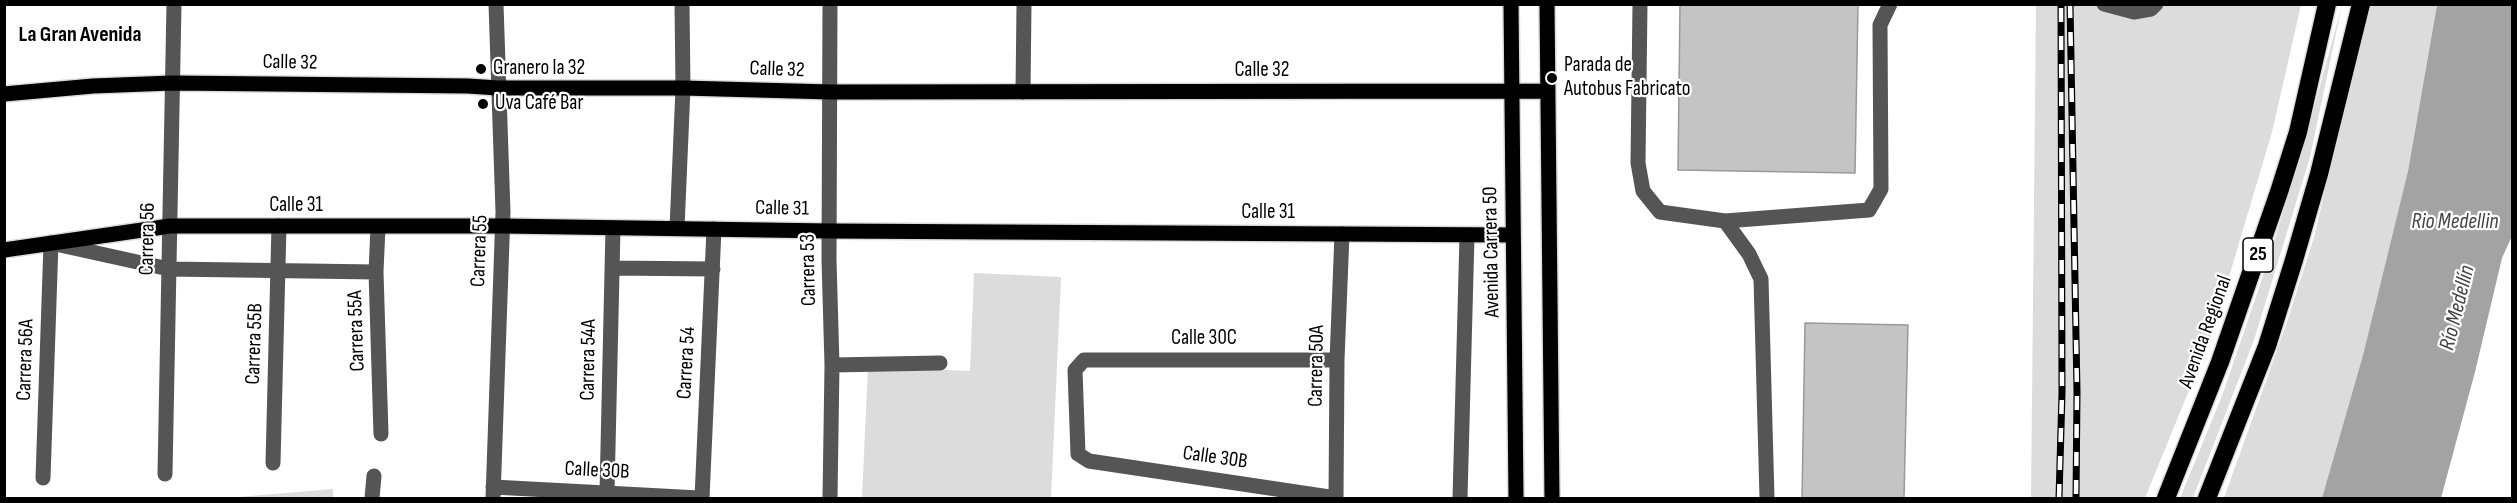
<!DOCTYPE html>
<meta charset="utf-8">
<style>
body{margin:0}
#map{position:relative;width:2517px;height:503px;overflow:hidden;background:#fff;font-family:"Sofia Sans Condensed",sans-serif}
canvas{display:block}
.frame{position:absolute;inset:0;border:6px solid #000;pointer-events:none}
</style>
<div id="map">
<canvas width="2517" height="503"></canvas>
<div class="frame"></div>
</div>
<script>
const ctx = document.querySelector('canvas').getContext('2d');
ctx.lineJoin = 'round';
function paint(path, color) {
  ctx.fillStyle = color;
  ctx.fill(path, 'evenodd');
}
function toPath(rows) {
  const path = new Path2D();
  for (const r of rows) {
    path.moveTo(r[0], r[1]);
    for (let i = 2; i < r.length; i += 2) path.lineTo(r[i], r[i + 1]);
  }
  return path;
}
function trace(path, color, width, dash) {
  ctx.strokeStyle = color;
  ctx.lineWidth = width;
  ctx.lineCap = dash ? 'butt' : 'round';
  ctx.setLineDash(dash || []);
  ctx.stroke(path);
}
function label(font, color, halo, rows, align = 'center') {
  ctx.font = font + ' "Sofia Sans Condensed",sans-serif';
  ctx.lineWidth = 4.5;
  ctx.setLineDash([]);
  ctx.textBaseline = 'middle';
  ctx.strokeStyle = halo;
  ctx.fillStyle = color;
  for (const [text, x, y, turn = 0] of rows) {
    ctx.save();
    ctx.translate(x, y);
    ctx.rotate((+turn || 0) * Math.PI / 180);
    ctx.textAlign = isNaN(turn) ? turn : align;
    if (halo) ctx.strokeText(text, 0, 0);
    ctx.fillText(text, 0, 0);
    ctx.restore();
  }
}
const green = toPath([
 [2036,5,2301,5,2272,132,2212,334,2145,498,2031,498],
 [2342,5,2310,157,2254,340,2193,498,2180,498,2222,396,2267,264,2302,152],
 [2369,5,2437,5,2408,171,2363,355,2322,498,2224,498,2286,325,2314,237],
 [974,273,1061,277,1051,498,862,498,868,367,970,371],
 [333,489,333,498,226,498]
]);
const water = toPath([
 [2437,5,2512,5,2512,236,2502,258,2475,372,2441,498,2322,498,2363,355,2408,171]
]);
const building = toPath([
 [1680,4,1858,4,1855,173,1678,170,1680,4],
 [1805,323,1908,325,1904,498,1802,498,1805,323]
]);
const minor = toPath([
 [1640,4,1638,163,1643,191,1660,212,1725,221,1869,210,1881,189,1880,25,1890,4],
 [2104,4,2134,12,2151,9,2156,4],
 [1023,92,1024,4],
 [1725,221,1749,254,1761,279,1767,498],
 [378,227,376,272,381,434],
 [677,228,683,88,682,4],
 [612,268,713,269],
 [832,365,940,363],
 [273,463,279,226],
 [165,474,174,4],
 [43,478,51,243,169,269,376,272],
 [493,487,699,498],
 [607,492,613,228],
 [372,498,374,476],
 [493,498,503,212,496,4],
 [702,498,714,229],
 [830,498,832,365,829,260,830,4],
 [1336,498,1089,461,1078,454,1075,370,1084,360,1337,360],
 [1336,498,1337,360,1342,234],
 [1460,498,1467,236]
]);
const major = toPath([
 [1511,4,1516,498],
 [1547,4,1552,498],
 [4,94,93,86,172,83,468,86,498,88,683,88,831,92,1548,91],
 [4,250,170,226,503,226,830,231,1513,235]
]);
const highway = toPath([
 [2166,498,2220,362,2279,192,2298,132,2327,4],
 [2207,498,2267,346,2294,260,2319,174,2361,4]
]);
const rail = toPath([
 [2070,4,2077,392,2076,498],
 [2059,498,2062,393,2061,4]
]);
const markers = [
 [481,69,6,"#000"],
 [1552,78,6,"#000"],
 [483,104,6,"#000"]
];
const shields = [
 [2258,255,30]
];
const shieldNames = [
 ["25",2258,255]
];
const streetNames = [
 ["Calle 32",290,63,1],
 ["Calle 32",777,70,2],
 ["Calle 32",1262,71],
 ["Calle 31",296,206],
 ["Calle 31",782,209,1],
 ["Calle 31",1268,213],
 ["Carrera 56",148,239,-89],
 ["Carrera 55",480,251,-88],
 ["Avenida Carrera 50",1492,252,-91],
 ["Carrera 53",809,270,-91],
 ["Carrera 55A",357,331,-92],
 ["Avenida Regional",2206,332,-70],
 ["Calle 30C",1204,339],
 ["Carrera 55B",255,344,-88],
 ["Carrera 56A",26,360,-88],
 ["Carrera 54A",589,360,-89],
 ["Carrera 54",687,363,-87],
 ["Carrera 50A",1317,366,-89],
 ["Calle 30B",1215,458,8],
 ["Calle 30B",597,471,3]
];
const poiNames = [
 ["Parada de",1564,66],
 ["Autobus Fabricato",1564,90],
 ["Granero la 32",493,69],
 ["Uva Café Bar",495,104]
];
const neighbourhoodNames = [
 ["La Gran Avenida",80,35]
];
const waterNames = [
 ["Rio Medellin",2455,222],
 ["Río Medellín",2458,308,-76]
];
paint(green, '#dcdcdc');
paint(water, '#a3a3a3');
paint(building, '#c4c4c4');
trace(building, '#999', 1.5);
trace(major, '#dbdbdb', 18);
trace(highway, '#dbdbdb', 21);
trace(minor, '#555', 15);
trace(major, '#000', 15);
trace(highway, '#000', 18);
trace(rail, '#000', 7);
trace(rail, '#fff', 4.5, [14]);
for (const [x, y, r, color] of markers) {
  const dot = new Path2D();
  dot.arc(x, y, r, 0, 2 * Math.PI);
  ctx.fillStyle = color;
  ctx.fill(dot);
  trace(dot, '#fff', 2);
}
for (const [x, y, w] of shields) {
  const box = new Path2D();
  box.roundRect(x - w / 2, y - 17, w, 34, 4.5);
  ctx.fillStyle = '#fff';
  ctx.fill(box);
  trace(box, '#000', 1.5);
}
label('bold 20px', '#000', null, shieldNames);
label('21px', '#000', '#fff', streetNames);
label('21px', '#000', '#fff', poiNames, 'left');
label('bold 22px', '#000', '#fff', neighbourhoodNames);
label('italic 22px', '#444', '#fff', waterNames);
</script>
